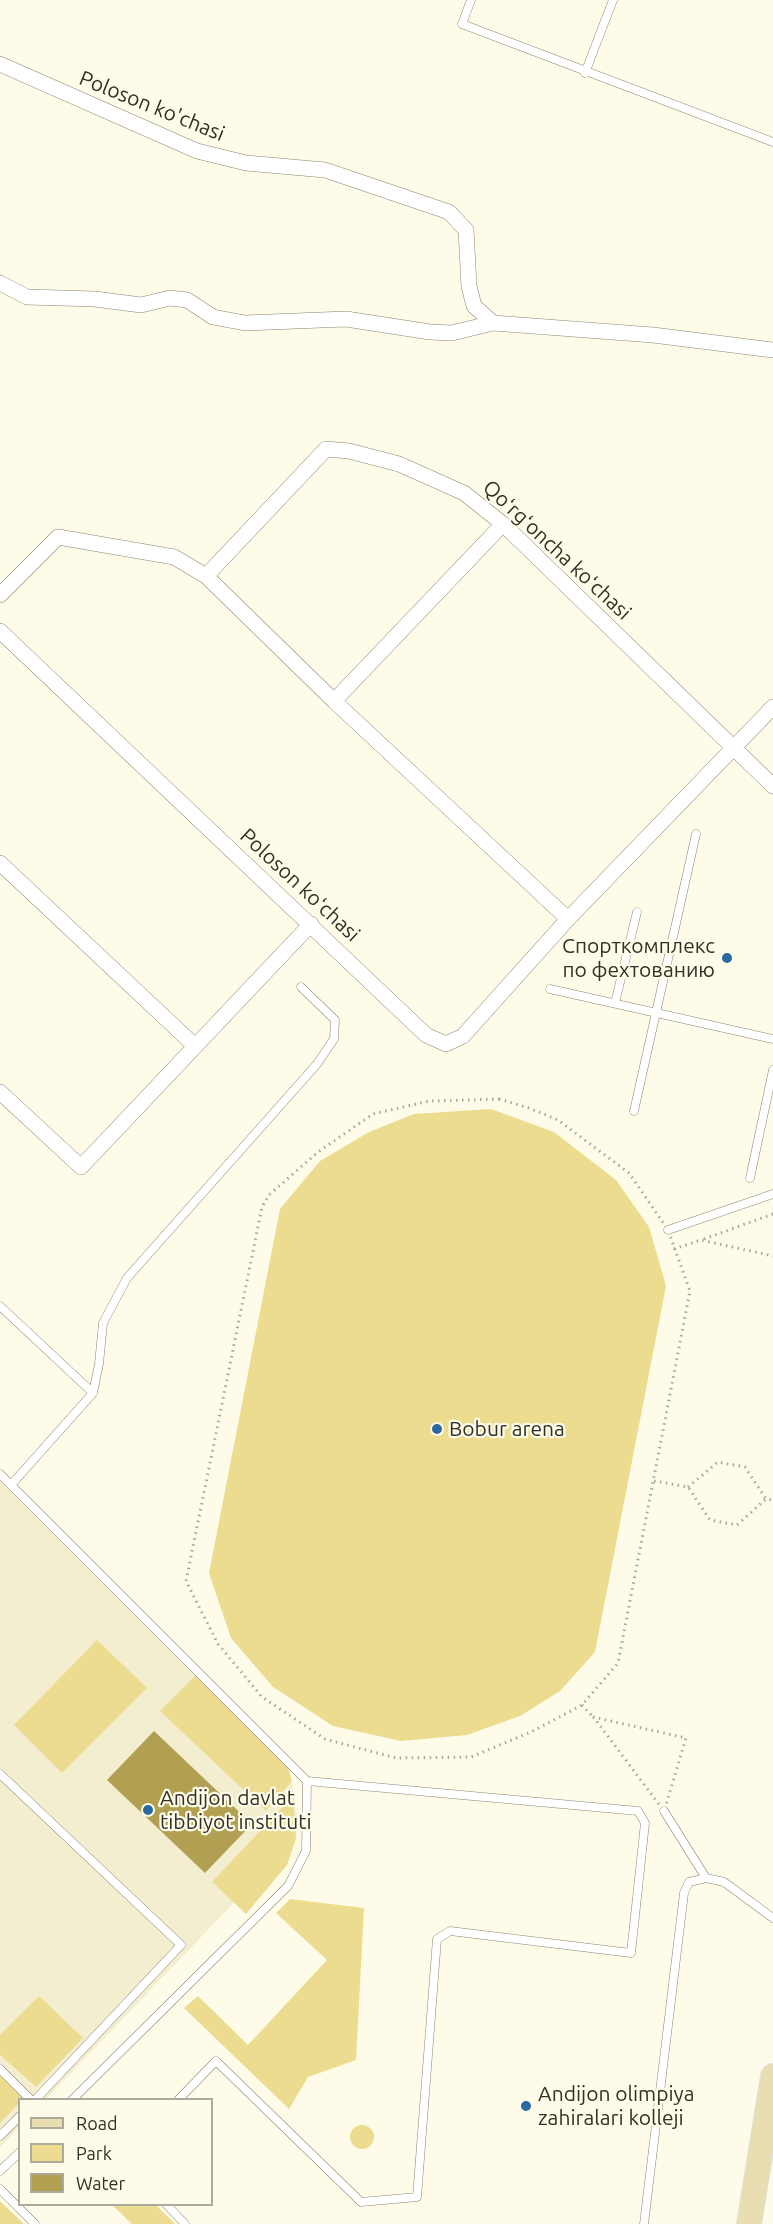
<!DOCTYPE html>
<meta charset="utf-8">
<style>
body{margin:0}
#map{position:relative;width:773px;height:2224px;overflow:hidden;background:#fefbe9;font-family:Ubuntu,sans-serif}
canvas{display:block}
.legend{position:absolute;left:18px;top:2098px;width:195px;height:108px;box-sizing:border-box;background:#fefbe9;border:2px solid #acaa9c;margin:0;padding:8px 10px;list-style:none;font-size:18px;color:#323128}
.legend li{display:flex;align-items:center;gap:12px;height:30px}
.legend b{width:30px;border:2px solid #acaa9c}
</style>
<div id="map">
<canvas width="773" height="2224"></canvas>
<ul class="legend">
<li><b style="height:8px;background:#e8deb2"></b>Road</li>
<li><b style="height:16px;background:#ecdc8f"></b>Park</li>
<li><b style="height:16px;background:#b1a051"></b>Water</li>
</ul>
</div>
<script>
const ctx = document.querySelector('canvas').getContext('2d');
ctx.lineJoin = 'round';
function paint(path, color) {
  ctx.fillStyle = color;
  ctx.fill(path, 'evenodd');
}
function toPath(rows) {
  const path = new Path2D();
  for (const r of rows) {
    if (r.length === 3) {
      path.moveTo(r[0] + r[2], r[1]);
      path.arc(r[0], r[1], r[2], 0, 2 * Math.PI);
      continue;
    }
    path.moveTo(r[0], r[1]);
    for (let i = 2; i < r.length; i += 2) path.lineTo(r[i], r[i + 1]);
  }
  return path;
}
function trace(path, color, width, dash) {
  ctx.strokeStyle = color;
  ctx.lineWidth = width;
  ctx.lineCap = dash ? 'butt' : 'round';
  ctx.setLineDash(dash || []);
  ctx.stroke(path);
}
function label(font, color, halo, rows, align = 'center') {
  ctx.font = font + ' Ubuntu,sans-serif';
  ctx.lineWidth = 4.5;
  ctx.setLineDash([]);
  ctx.textBaseline = 'middle';
  ctx.strokeStyle = halo;
  ctx.fillStyle = color;
  for (const [text, x, y, turn = 0] of rows) {
    ctx.save();
    ctx.translate(x, y);
    ctx.rotate((+turn || 0) * Math.PI / 180);
    ctx.textAlign = isNaN(turn) ? turn : align;
    if (halo) ctx.strokeText(text, 0, 0);
    ctx.fillText(text, 0, 0);
    ctx.restore();
  }
}
const built = toPath([
 [0,1480,290,1771,297,1817,296,1838,46,2099,20,2100,19,2127,0,2148]
]);
const green = toPath([
 [491,1109,554,1132,616,1180,649,1227,666,1286,595,1652,560,1691,520,1716,467,1735,401,1741,333,1726,273,1687,231,1638,209,1573,280,1209,320,1161,369,1132,414,1114],
 [97,1640,147,1688,62,1773,14,1725],
 [196,1675,288,1768,292,1781,266,1811,160,1711],
 [293,1796,296,1839,287,1865,246,1914,212,1882],
 [290,1899,364,1908,356,2060,308,2077,289,2109,184,2008,198,1996,248,2045,327,1960,276,1913],
 [39,1996,83,2038,36,2087,0,2055,0,2035],
 [0,2075,24,2098,20,2100,19,2103,0,2123],
 [362,2137,12],
 [0,2201,24,2224,0,2224],
 [112,2205,156,2205,175,2224,132,2224]
]);
const water = toPath([
 [154,1731,252,1824,205,1873,107,1780]
]);
const path = toPath([
 [499,1099,529,1108,558,1120,629,1173,668,1230,690,1291,618,1663,582,1705,531,1732,471,1757,396,1758,325,1739,262,1697,218,1644,186,1581,262,1207,269,1195,318,1152,373,1114,429,1101,499,1099],
 [773,1214,701,1240,773,1256],
 [674,1249,701,1240],
 [654,1481,688,1487,710,1520,737,1525,766,1499,773,1500],
 [688,1487,718,1462,745,1467,766,1499],
 [582,1705,593,1717],
 [593,1717,686,1738,664,1811,598,1723,593,1717]
]);
const service = toPath([
 [471,0,462,24,773,142],
 [585,73,613,0],
 [550,989,773,1039],
 [615,1003,637,912],
 [634,1111,696,834],
 [750,1178,773,1070],
 [668,1230,773,1194],
 [0,1306,93,1393],
 [0,1474,307,1781,306,1851,288,1886,72,2100],
 [11,1485,93,1393,99,1364,103,1323,127,1278,317,1064,334,1039,335,1020,301,987],
 [0,1774,181,1945,35,2100],
 [664,1811,706,1878],
 [0,2069,31,2100],
 [178,2100,216,2061,361,2202,417,2197,437,1939,450,1931,631,1953,645,1823,638,1811,307,1781],
 [0,2136,20,2116],
 [0,2171,20,2152],
 [0,2189,35,2224],
 [166,2204,185,2224],
 [644,2224,684,1893,689,1882,706,1878,724,1882,773,1918]
]);
const minor = toPath([
 [0,64,197,151,246,163,325,170,449,212,466,230,469,286,474,306,493,323],
 [0,283,27,297,95,299,141,305,170,298,187,300,213,317,245,323,346,319,430,332,452,333,493,323,653,335,773,350],
 [206,576,326,449,349,451,399,464,464,493,503,524,773,786],
 [0,595,58,537,174,557,206,576,334,701,568,919],
 [0,631,426,1035,446,1044,463,1036,568,919,773,707],
 [334,701,503,524],
 [0,863,194,1045],
 [0,1092,81,1167,311,924]
]);
const primary = toPath([
 [749,2224,773,2076]
]);
const markers = [
 [727,958,6,"#2a69a0"],
 [437,1429,6,"#2a69a0"],
 [148,1810,6,"#2a69a0"],
 [526,2106,6,"#2a69a0"]
];
const streetNames = [
 ["Poloson ko'chasi",152,106,22],
 ["Qoʻrgʻoncha koʻchasi",557,550,43],
 ["Poloson koʻchasi",300,885,43]
];
const poiNames = [
 ["Спорткомплекс",715,946,"right"],
 ["по фехтованию",715,970,"right"],
 ["Bobur arena",449,1429],
 ["Andijon davlat",160,1798],
 ["tibbiyot instituti",160,1822],
 ["Andijon olimpiya",538,2094],
 ["zahiralari kolleji",538,2118]
];
paint(built, '#f4eed0');
paint(green, '#ecdc8f');
paint(water, '#b1a051');
trace(service, '#898571', 9);
trace(minor, '#898571', 16);
trace(primary, '#e2e2e1', 26);
trace(path, '#a8a698', 3, [1.5, 4.5]);
trace(service, '#fff', 8);
trace(minor, '#fff', 15);
trace(primary, '#e8deb2', 24);
for (const [x, y, r, color] of markers) {
  const dot = new Path2D();
  dot.arc(x, y, r, 0, 2 * Math.PI);
  ctx.fillStyle = color;
  ctx.fill(dot);
  trace(dot, '#fefbe9', 2);
}
label('21px', '#323128', '#fefbe9', streetNames);
label('21px', '#323128', '#fefbe9', poiNames, 'left');
</script>
